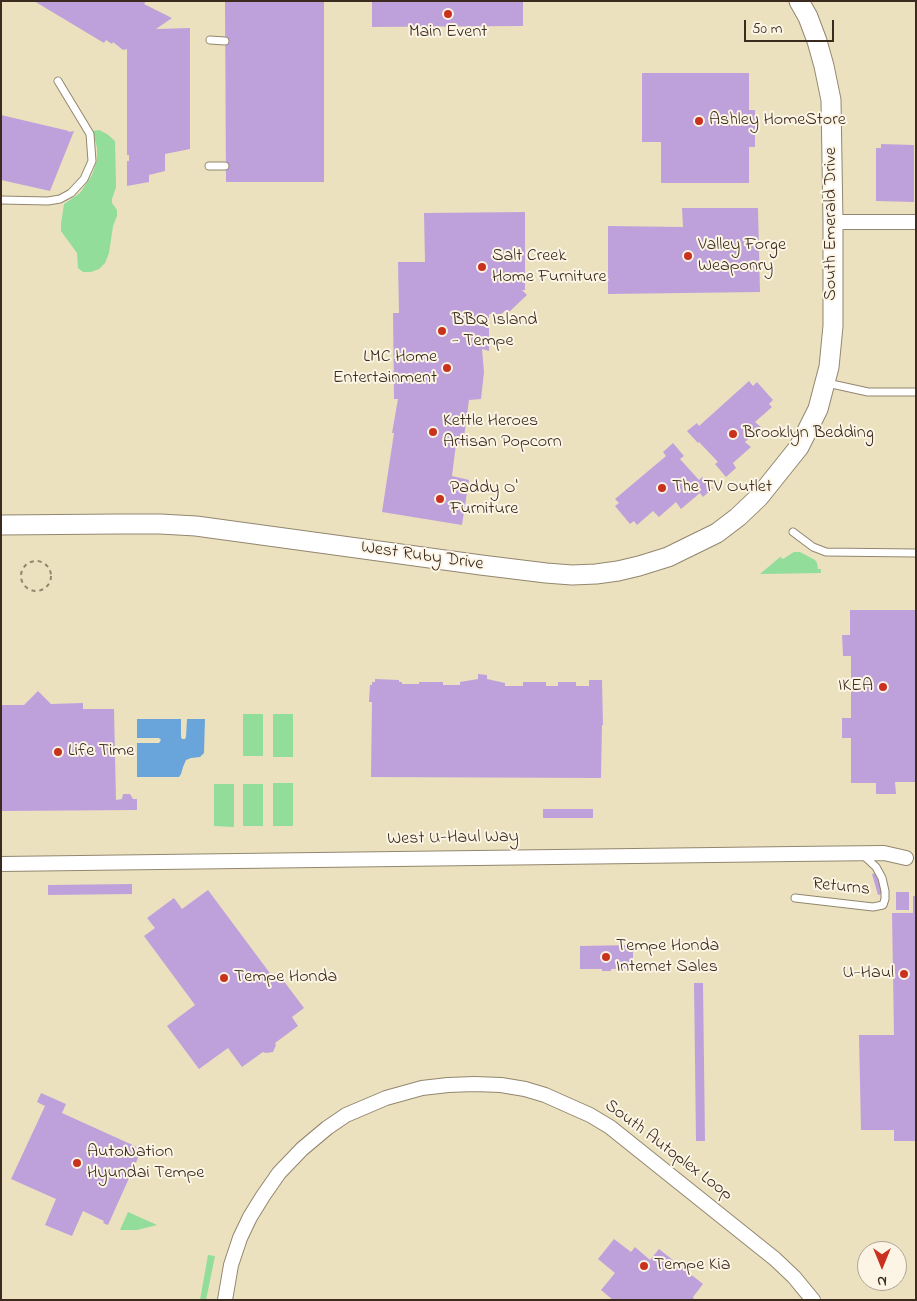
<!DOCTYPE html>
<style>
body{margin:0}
#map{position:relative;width:917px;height:1301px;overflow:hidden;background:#ebe1bf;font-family:"Indie Flower",sans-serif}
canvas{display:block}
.frame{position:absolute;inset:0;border:2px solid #3b2a1e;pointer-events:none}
.north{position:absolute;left:857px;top:1241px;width:50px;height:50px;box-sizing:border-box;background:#fcf5e5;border:1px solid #afa495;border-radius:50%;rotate:180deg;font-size:14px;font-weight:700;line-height:20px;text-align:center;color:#3b2a1e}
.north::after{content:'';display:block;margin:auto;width:18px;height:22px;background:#c8321e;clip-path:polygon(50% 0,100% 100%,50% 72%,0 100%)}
.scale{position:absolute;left:744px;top:20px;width:90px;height:22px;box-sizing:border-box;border:2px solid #3b2a1e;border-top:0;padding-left:6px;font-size:15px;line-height:18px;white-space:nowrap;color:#3b2a1e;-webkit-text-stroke:4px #fcf5e5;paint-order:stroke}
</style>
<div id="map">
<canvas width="917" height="1301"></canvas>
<div class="frame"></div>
<div class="north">N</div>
<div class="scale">50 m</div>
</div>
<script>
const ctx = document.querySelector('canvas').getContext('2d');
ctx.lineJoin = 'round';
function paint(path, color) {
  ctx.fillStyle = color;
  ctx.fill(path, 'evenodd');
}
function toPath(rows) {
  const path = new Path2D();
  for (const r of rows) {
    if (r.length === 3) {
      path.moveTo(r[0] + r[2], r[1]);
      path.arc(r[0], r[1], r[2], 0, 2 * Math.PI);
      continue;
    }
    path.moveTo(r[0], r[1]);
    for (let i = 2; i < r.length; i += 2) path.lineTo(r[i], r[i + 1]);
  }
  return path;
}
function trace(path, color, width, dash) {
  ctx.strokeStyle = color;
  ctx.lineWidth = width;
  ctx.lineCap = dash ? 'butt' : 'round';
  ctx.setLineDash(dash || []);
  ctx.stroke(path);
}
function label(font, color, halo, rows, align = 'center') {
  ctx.font = font + ' "Indie Flower",sans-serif';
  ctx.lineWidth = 4;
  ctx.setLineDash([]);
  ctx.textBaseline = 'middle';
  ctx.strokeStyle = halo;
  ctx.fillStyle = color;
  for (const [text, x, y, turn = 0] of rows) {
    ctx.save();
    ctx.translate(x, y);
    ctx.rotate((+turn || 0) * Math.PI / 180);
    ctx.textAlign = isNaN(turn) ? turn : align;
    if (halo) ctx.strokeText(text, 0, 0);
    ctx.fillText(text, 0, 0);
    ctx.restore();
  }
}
const green = toPath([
 [99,130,107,134,115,141,116,187,112,199,112,203,117,210,117,216,113,226,109,253,105,263,99,269,91,272,83,272,78,268,77,253,61,231,61,224,64,204,80,193,92,175,97,160,97,148,93,131],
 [794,552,800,552,815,560,817,563,818,569,821,569,821,573,760,574,780,557,783,559],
 [243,714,263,714,263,756,243,756],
 [273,714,293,714,293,757,273,757],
 [273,783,293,783,293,826,273,826],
 [214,784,234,784,234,827,214,826],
 [243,784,263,784,263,826,243,826],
 [128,1212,157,1225,137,1230,120,1230],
 [208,1255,215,1256,206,1300,200,1300]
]);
const water = toPath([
 [137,719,181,719,181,737,182,739,185,739,186,737,187,719,205,719,204,753,200,757,191,758,186,760,183,767,181,774,179,777,137,777,137,743,159,743,161,740,159,738,137,738]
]);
const building = toPath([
 [34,1,146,1,144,4,172,18,156,29,190,28,190,149,165,154,165,171,149,175,149,182,127,186,127,161,129,161,129,155,127,155,127,49,123,50,113,42,112,44,106,40,104,43],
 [225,1,324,1,324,182,226,182],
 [372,1,523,1,523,26,372,27],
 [642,73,749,73,749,110,755,110,755,147,749,147,749,183,661,183,661,142,642,142],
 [1,115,69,131,68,132,74,131,50,191,1,180],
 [881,144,914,145,914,202,876,201,876,148,881,148],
 [682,208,758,208,760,292,608,294,608,226,683,227],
 [525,212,525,290,522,290,527,295,507,314,505,311,501,314,489,314,489,351,482,349,484,372,481,399,469,400,463,444,456,444,452,476,469,480,462,525,382,512,394,433,392,433,398,399,394,399,393,313,399,313,398,262,425,262,424,213],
 [749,381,753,386,757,382,773,400,769,404,772,407,755,422,761,427,745,442,751,447,733,463,736,468,726,477,715,464,718,462,699,442,698,443,687,431,697,423,699,426],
 [673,443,684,456,680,459,699,480,702,477,713,488,703,497,700,493,681,509,676,502,659,517,653,511,637,525,634,521,630,524,615,506,619,503,615,499,666,456,663,452],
 [850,610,916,610,916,782,895,782,896,794,876,794,876,783,851,783,851,738,842,738,842,718,851,718,851,656,843,656,842,635,850,635],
 [478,674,487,675,487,679,505,683,505,686,523,686,523,682,546,682,546,686,558,686,558,682,576,682,576,686,589,686,589,680,602,680,603,725,602,725,601,778,371,777,372,702,369,702,370,685,372,685,372,682,375,682,375,679,399,680,399,682,402,682,402,684,419,684,419,682,443,682,443,685,460,685,460,682,478,679],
 [38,691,51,704,83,703,83,709,114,709,116,800,122,799,123,794,130,794,133,799,137,799,137,810,1,811,1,705,24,705],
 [543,809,593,809,593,818,543,818],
 [883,871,889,892,878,895,872,874],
 [132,884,132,894,48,895,48,885],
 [208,890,275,980,280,976,304,1008,292,1017,298,1026,275,1043,276,1045,273,1052,266,1053,263,1052,242,1067,228,1048,199,1069,167,1026,195,1005,144,936,155,928,147,918,174,898,182,909],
 [896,892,909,892,909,910,896,910],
 [913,896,916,896,916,1141,894,1141,894,1130,861,1130,859,1035,894,1035,892,913,913,913],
 [633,945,633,968,611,969,611,971,602,971,602,969,580,969,580,946],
 [694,983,703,983,705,1141,696,1141],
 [41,1093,66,1104,62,1113,137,1147,139,1145,143,1147,108,1225,103,1223,104,1221,83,1211,72,1236,45,1225,56,1199,11,1179,45,1106,37,1102],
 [614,1239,631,1252,635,1247,650,1260,659,1249,703,1284,693,1297,694,1299,693,1300,613,1300,601,1290,615,1273,598,1259]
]);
const path = toPath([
 [36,576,15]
]);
const lane = toPath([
 [210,40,225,41],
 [209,166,225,166],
 [1,200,48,201,60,199,71,193,84,179,92,161,90,134,58,81],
 [827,383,868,392,916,392],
 [793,532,813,547,826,552,916,553],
 [795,898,873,907,883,905,885,899,885,891,882,878,876,867,862,854]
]);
const street = toPath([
 [833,222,916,222],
 [1,864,793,854,884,853,906,858],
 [225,1300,231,1265,240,1238,250,1217,263,1196,279,1173,302,1149,327,1128,346,1115,386,1098,422,1088,448,1085,474,1084,501,1085,525,1089,545,1095,590,1115,610,1127,775,1259,794,1277,813,1300]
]);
const secondary = toPath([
 [1,525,118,524,160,524,196,526,481,565,546,573,572,575,596,574,618,571,639,566,668,557,717,533,738,517,759,497,799,447,818,409,829,367,833,326,833,222,831,100,824,66,817,41,808,17,799,1]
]);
const markers = [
 [448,14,5,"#c8321e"],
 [699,121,5,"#c8321e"],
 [688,256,5,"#c8321e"],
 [482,267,5,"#c8321e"],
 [442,331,5,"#c8321e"],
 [447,368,5,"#c8321e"],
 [433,432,5,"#c8321e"],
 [733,434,5,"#c8321e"],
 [662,488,5,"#c8321e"],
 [440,499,5,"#c8321e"],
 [883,687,5,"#c8321e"],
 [58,752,5,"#c8321e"],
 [606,957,5,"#c8321e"],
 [904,974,5,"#c8321e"],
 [224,978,5,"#c8321e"],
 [77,1163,5,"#c8321e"],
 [644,1266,5,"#c8321e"]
];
const poiNames = [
 ["Main Event",448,33,"center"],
 ["Ashley HomeStore",709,121],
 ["Valley Forge",698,246],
 ["Weaponry",698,267],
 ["Salt Creek",492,257],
 ["Home Furniture",492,278],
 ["BBQ Island",452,321],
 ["- Tempe",452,342],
 ["LMC Home",437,358,"right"],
 ["Entertainment",437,379,"right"],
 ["Kettle Heroes",443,422],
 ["Artisan Popcorn",443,443],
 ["Brooklyn Bedding",743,434],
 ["The TV Outlet",672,488],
 ["Paddy O'",450,489],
 ["Furniture",450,510],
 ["IKEA",873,687,"right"],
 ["Life Time",68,752],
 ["Tempe Honda",616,947],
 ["Internet Sales",616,968],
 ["U-Haul",894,974,"right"],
 ["Tempe Honda",234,978],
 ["AutoNation",87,1153],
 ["Hyundai Tempe",87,1174],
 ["Tempe Kia",654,1266]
];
const streetNames = [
 ["South Emerald Drive",832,224,-90],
 ["West Ruby Drive",422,557,8],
 ["West U-Haul Way",453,839,-1],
 ["Returns",841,888,6],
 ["South Autoplex Loop",668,1151,37]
];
paint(green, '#91dd99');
paint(water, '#69a5da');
paint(building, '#bea1db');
trace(lane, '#93866e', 9);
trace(street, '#93866e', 16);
trace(secondary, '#93866e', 21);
trace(path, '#93866e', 2, [4, 4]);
trace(lane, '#fff', 7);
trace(street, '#fff', 14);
trace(secondary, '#fff', 19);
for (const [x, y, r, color] of markers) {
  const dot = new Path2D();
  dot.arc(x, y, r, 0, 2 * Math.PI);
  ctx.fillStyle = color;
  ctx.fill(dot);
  trace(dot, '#fcf5e5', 2);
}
label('18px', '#3b2a1e', '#fcf5e5', poiNames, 'left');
label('18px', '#3b2a1e', '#fcf5e5', streetNames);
</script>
